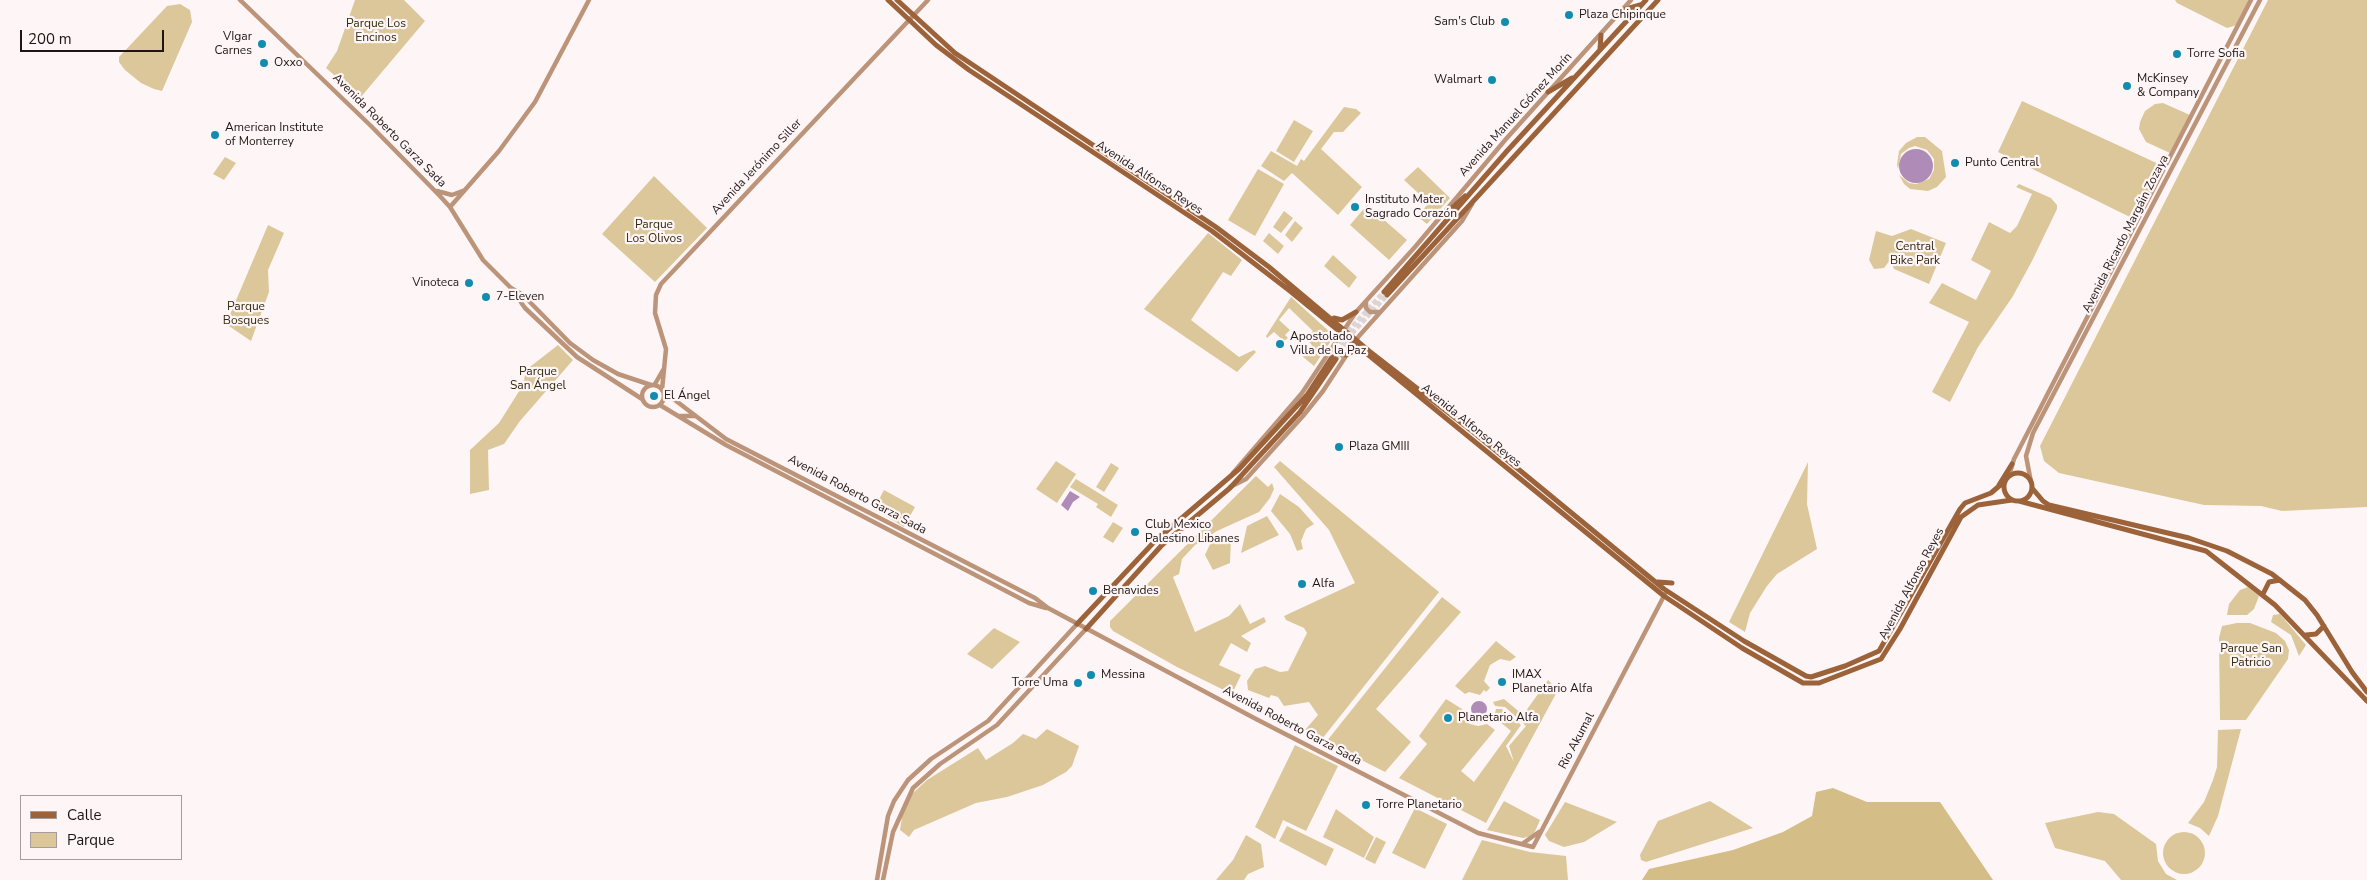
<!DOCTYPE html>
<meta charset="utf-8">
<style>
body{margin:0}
#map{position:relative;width:2367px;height:880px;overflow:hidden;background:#fef6f6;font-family:"Nunito Sans",sans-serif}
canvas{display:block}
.legend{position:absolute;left:20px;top:795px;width:162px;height:65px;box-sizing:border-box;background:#fef6f6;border:1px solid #a69c9c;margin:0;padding:6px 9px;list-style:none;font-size:15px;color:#211514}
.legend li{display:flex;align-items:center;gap:10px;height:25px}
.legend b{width:25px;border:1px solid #a69c9c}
.scale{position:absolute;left:20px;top:30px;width:144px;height:22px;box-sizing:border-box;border:2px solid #211514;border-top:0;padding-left:6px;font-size:15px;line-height:18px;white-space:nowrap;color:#211514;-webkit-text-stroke:4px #fef6f6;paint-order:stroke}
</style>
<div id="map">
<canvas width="2367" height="880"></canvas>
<ul class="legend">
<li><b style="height:6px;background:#9c633a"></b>Calle</li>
<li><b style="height:14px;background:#dbc79a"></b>Parque</li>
</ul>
<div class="scale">200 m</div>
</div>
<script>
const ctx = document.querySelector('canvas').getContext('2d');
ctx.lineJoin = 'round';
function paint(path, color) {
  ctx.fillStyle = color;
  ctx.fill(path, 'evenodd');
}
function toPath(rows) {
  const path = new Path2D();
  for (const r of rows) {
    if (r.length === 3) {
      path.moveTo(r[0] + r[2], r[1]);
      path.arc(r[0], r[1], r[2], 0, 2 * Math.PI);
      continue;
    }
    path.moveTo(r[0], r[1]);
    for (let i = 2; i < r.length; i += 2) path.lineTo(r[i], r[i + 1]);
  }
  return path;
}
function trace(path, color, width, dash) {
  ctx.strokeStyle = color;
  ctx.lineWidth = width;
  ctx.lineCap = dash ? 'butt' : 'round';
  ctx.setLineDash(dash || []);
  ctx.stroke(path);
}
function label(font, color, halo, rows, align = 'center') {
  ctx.font = font + ' "Nunito Sans",sans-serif';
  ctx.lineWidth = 4.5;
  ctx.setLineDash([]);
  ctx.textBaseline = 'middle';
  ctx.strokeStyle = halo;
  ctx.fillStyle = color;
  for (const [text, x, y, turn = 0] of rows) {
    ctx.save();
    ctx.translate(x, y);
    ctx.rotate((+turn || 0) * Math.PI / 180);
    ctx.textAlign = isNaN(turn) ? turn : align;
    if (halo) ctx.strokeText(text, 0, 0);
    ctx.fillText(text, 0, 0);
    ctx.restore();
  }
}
const green = toPath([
 [355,0,404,0,425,21,360,98,326,68,337,51],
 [2175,0,2250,0,2237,25,2227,28,2177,3],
 [2268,0,2367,0,2367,507,2282,511,2261,506,2204,505,2059,473,2044,461,2040,446],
 [180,4,190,10,192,22,162,91,154,89,141,83,125,70,119,62,119,57,167,6],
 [2022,101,2163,166,2136,220,1998,152],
 [2163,103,2190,115,2170,153,2146,142,2139,129,2140,122,2145,111,2155,104],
 [1344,107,1356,109,1361,113,1343,132,1334,132,1321,149,1362,187,1338,215,1292,173,1284,181,1261,166,1271,151,1297,166,1301,159,1304,161],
 [1294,120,1313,131,1294,162,1276,151],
 [1917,137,1925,137,1942,151,1946,177,1937,187,1928,191,1910,189,1904,184,1899,175,1909,183,1916,184,1929,179,1934,170,1934,159,1927,150,1915,146,1909,148,1901,154,1898,169,1897,165,1899,151,1906,143],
 [225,157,236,163,224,180,213,174],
 [1418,167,1450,198,1427,224,1417,216,1429,203,1404,180],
 [1258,169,1284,184,1255,236,1228,220],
 [654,176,707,228,655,282,602,234],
 [2019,184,2051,198,2057,205,2057,209,2032,261,2013,296,1978,347,1950,402,1932,392,1969,322,1929,303,1942,283,1976,300,1991,271,1971,260,1989,222,2010,233,2017,226,2032,194,2016,187],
 [1367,205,1407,240,1389,260,1350,225],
 [1284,211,1293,218,1281,233,1273,227],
 [1295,221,1303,228,1292,242,1285,235],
 [268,225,284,233,268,270,269,292,251,341,226,324],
 [1911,229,1946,243,1929,284,1894,269,1890,260,1884,268,1874,269,1869,260,1876,231,1892,236],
 [1208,233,1242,260,1231,276,1223,272,1191,320,1239,357,1254,350,1256,352,1237,372,1144,309],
 [1269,233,1284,246,1278,254,1263,241],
 [1333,255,1357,277,1349,288,1324,266],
 [1291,297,1332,334,1333,338,1314,366,1302,356,1312,345,1306,339,1313,331,1289,308,1279,320,1290,330,1285,335,1288,338,1284,341,1274,332,1267,338,1266,336],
 [558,345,573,360,520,421,504,444,488,450,489,490,470,494,470,450,499,423,523,385,526,370],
 [1056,461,1076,474,1057,503,1036,489],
 [1280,461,1439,592,1322,739,1305,730,1318,715,1309,702,1284,706,1278,697,1271,695,1269,698,1248,690,1247,681,1255,669,1265,666,1280,672,1288,671,1307,633,1304,628,1286,620,1284,616,1355,583,1329,530,1274,467],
 [1808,462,1807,504,1817,549,1777,574,1767,586,1750,613,1745,632,1729,622],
 [1111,463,1119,468,1104,492,1096,487],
 [1256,476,1268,487,1272,483,1274,489,1270,498,1259,512,1217,531,1195,545,1182,559,1179,574,1173,577,1195,632,1229,616,1240,604,1250,624,1264,617,1266,622,1241,636,1251,643,1247,652,1231,643,1219,665,1241,675,1232,694,1177,667,1113,631,1110,627,1110,621],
 [1076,479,1118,505,1111,517,1096,507,1098,504,1070,487],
 [884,490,915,507,904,527,874,509],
 [1280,494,1299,507,1314,524,1306,529,1301,541,1303,549,1297,551,1290,534,1271,511],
 [1267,516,1279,535,1241,553,1247,526],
 [1113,522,1123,528,1113,543,1103,537],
 [1231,537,1230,563,1213,570,1205,555,1211,542],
 [2248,587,2259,596,2254,609,2247,615,2227,615,2229,604,2240,590],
 [1442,597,1461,612,1376,709,1411,742,1385,772,1326,742],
 [2280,614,2306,645,2299,656,2291,635,2271,622,2273,615],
 [2237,623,2250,623,2276,633,2285,641,2289,650,2288,659,2246,720,2220,720,2219,638,2222,626],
 [994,628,1020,642,992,669,967,654],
 [1496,641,1516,657,1510,661,1500,659,1490,665,1484,681,1490,688,1486,692,1484,690,1480,695,1469,692,1465,694,1455,686],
 [1548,680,1558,690,1486,823,1399,778,1427,744,1419,736,1446,699,1462,709,1465,719,1470,724,1478,726,1487,724,1495,730,1461,771,1474,782,1511,731,1494,717,1496,709,1502,709,1521,725,1506,746,1514,762,1509,746,1526,726,1505,707,1495,706,1493,702,1504,699,1523,715],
 [1047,729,1079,746,1072,766,1066,772,1043,785,1007,797,976,803,914,830,909,837,900,830,903,810,913,793,927,780,978,748,986,760,1013,743,1023,734,1036,739],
 [2241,729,2218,816,2209,836,2200,828,2188,823,2204,802,2213,780,2217,767,2218,730],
 [1295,745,1338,766,1306,831,1283,820,1275,839,1255,827],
 [1504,801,1540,820,1533,836,1523,838,1487,830],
 [1710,801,1753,828,1646,862,1641,860,1640,855,1658,821],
 [1565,802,1617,822,1584,842,1564,847,1549,841,1545,835],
 [1415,808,1447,824,1425,869,1392,853],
 [1336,809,1374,837,1364,858,1323,837],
 [2098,812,2114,814,2156,844,2158,861,2166,874,2177,880,2121,880,2105,861,2055,848,2045,823],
 [1287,826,1334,849,1326,866,1279,841],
 [2184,853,21],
 [1246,835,1261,844,1264,867,1248,874,1244,880,1216,880,1233,860],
 [1376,837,1386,842,1375,864,1365,859],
 [1482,840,1530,852,1566,856,1568,880,1462,880]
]);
const forest = toPath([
 [1833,788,1867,802,1940,802,1993,880,1642,880,1649,869,1733,850,1783,832,1812,816,1816,792]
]);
const water = toPath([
 [1916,166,17],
 [1070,491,1080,497,1073,502,1068,511,1061,505],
 [1479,709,8]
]);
const secondaryTunnel = toPath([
 [1332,357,1351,328,1384,292],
 [1336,359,1354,331,1387,295]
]);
const tertiary = toPath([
 [240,0,371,126,439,195,450,207,483,260,511,288,523,295,570,343,593,360,618,374,651,385],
 [437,191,452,195,465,190],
 [450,207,499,151,535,102,589,0],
 [511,288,525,308,577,357,642,399],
 [1366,302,1366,308,1370,312,1379,312],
 [1330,349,1339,351,1344,358],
 [655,384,663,370],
 [653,396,11],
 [662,390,666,349,655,313,656,295,661,284,928,0],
 [663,391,726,439,1035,598,1048,608,1256,719,1478,833,1533,847,1665,594],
 [660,405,726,445,1029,603,1046,608],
 [678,416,695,416],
 [1233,473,1302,393,1356,312,1415,247,1506,139,1631,0],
 [2009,476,2014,459,2251,0],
 [2031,482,2026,456,2033,433,2260,0],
 [1230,487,1246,479,1303,416,1323,391,1359,336,1462,221,1472,204],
 [1522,844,1539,832],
 [877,880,888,816,894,801,908,780,931,759,988,721,1077,624],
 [883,880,893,832,913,788,940,764,997,725,1086,629]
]);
const secondary = toPath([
 [888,0,936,45,969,70,1212,231,1290,291,1664,596,1742,648,1803,683,1819,683,1881,659,1900,629,1961,517,1978,505,2012,500],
 [897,0,955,53,1216,227,1269,267,1369,351,1472,431,1664,589,1744,641,1806,676,1811,677,1845,666,1879,651,1960,509,1965,503,1991,493,2005,481],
 [1623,10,1640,5],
 [1600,49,1601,35],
 [1548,92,1572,78],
 [1446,211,1451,209,1465,196],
 [1384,292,1507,151,1646,0],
 [1387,295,1658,0],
 [1334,318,1342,320,1356,312],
 [1346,355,1359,348],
 [2018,487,14],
 [1999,485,2012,464],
 [2032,488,2043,501,2049,505,2189,538,2227,551,2272,574,2305,600,2317,615,2352,672,2367,692],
 [2019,501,2206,551,2275,605,2367,701],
 [1658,582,1672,583],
 [2263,594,2269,582,2280,580],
 [1077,624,1155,541,1239,469,1307,395,1332,357],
 [1086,629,1162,545,1230,488,1251,465,1300,412,1336,359],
 [2306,635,2316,634,2324,626]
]);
const markers = [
 [1569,15,5,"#118cae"],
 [1505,22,5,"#118cae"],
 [262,44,5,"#118cae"],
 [2177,54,5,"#118cae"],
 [264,63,5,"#118cae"],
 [1492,80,5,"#118cae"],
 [2127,86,5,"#118cae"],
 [215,135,5,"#118cae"],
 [1955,163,5,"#118cae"],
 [1355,207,5,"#118cae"],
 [469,283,5,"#118cae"],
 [486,297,5,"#118cae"],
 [1280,344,5,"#118cae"],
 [654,396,5,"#118cae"],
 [1339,447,5,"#118cae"],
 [1135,532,5,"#118cae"],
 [1302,584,5,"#118cae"],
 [1093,591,5,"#118cae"],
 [1091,675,5,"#118cae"],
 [1502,682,5,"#118cae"],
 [1078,683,5,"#118cae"],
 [1448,718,5,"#118cae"],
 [1366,805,5,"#118cae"]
];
const poiNames = [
 ["Plaza Chipinque",1579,15],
 ["Sam's Club",1495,22,"right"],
 ["VIgar",252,37,"right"],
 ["Carnes",252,51,"right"],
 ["Torre Sofia",2187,54],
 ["Oxxo",274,63],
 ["McKinsey",2137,79],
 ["& Company",2137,93],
 ["Walmart",1482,80,"right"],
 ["American Institute",225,128],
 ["of Monterrey",225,142],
 ["Punto Central",1965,163],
 ["Instituto Mater",1365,200],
 ["Sagrado Corazón",1365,214],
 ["Vinoteca",459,283,"right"],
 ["7-Eleven",496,297],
 ["Apostolado",1290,337],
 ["Villa de la Paz",1290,351],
 ["El Ángel",664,396],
 ["Plaza GMIII",1349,447],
 ["Club Mexico",1145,525],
 ["Palestino Libanes",1145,539],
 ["Alfa",1312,584],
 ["Benavides",1103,591],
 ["Messina",1101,675],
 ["IMAX",1512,675],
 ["Planetario Alfa",1512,689],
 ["Torre Uma",1068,683,"right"],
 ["Planetario Alfa",1458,718],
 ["Torre Planetario",1376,805]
];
const parkNames = [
 ["Parque Los",376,24],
 ["Encinos",376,38],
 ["Parque",654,225],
 ["Los Olivos",654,239],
 ["Central",1915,247],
 ["Bike Park",1915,261],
 ["Parque",246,307],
 ["Bosques",246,321],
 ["Parque",538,372],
 ["San Ángel",538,386],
 ["Parque San",2251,649],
 ["Patricio",2251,663]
];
const streetNames = [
 ["Avenida Manuel Gómez Morín",1516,115,-48],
 ["Avenida Roberto Garza Sada",389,131,45],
 ["Avenida Jerónimo Siller",757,167,-47],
 ["Avenida Alfonso Reyes",1149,178,33],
 ["Avenida Ricardo Margáin Zozaya",2126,234,-63],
 ["Avenida Alfonso Reyes",1471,426,39],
 ["Avenida Roberto Garza Sada",857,495,28],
 ["Avenida Alfonso Reyes",1912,584,-62],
 ["Avenida Roberto Garza Sada",1292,726,28],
 ["Rio Akumal",1577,741,-62]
];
paint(green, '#dbc79a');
paint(forest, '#d4bd86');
paint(water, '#af8bb8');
trace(secondaryTunnel, '#ddd4d4', 5, [5, 2.5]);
trace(tertiary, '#bc9479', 4.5);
trace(secondary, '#9c633a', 5);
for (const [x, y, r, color] of markers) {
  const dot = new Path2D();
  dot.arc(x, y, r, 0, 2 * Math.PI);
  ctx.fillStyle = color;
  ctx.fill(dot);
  trace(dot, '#fef6f6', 2);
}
label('12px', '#211514', '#fef6f6', poiNames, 'left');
label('12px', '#33280f', '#fef6f6', parkNames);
label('12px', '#211514', '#fef6f6', streetNames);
</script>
